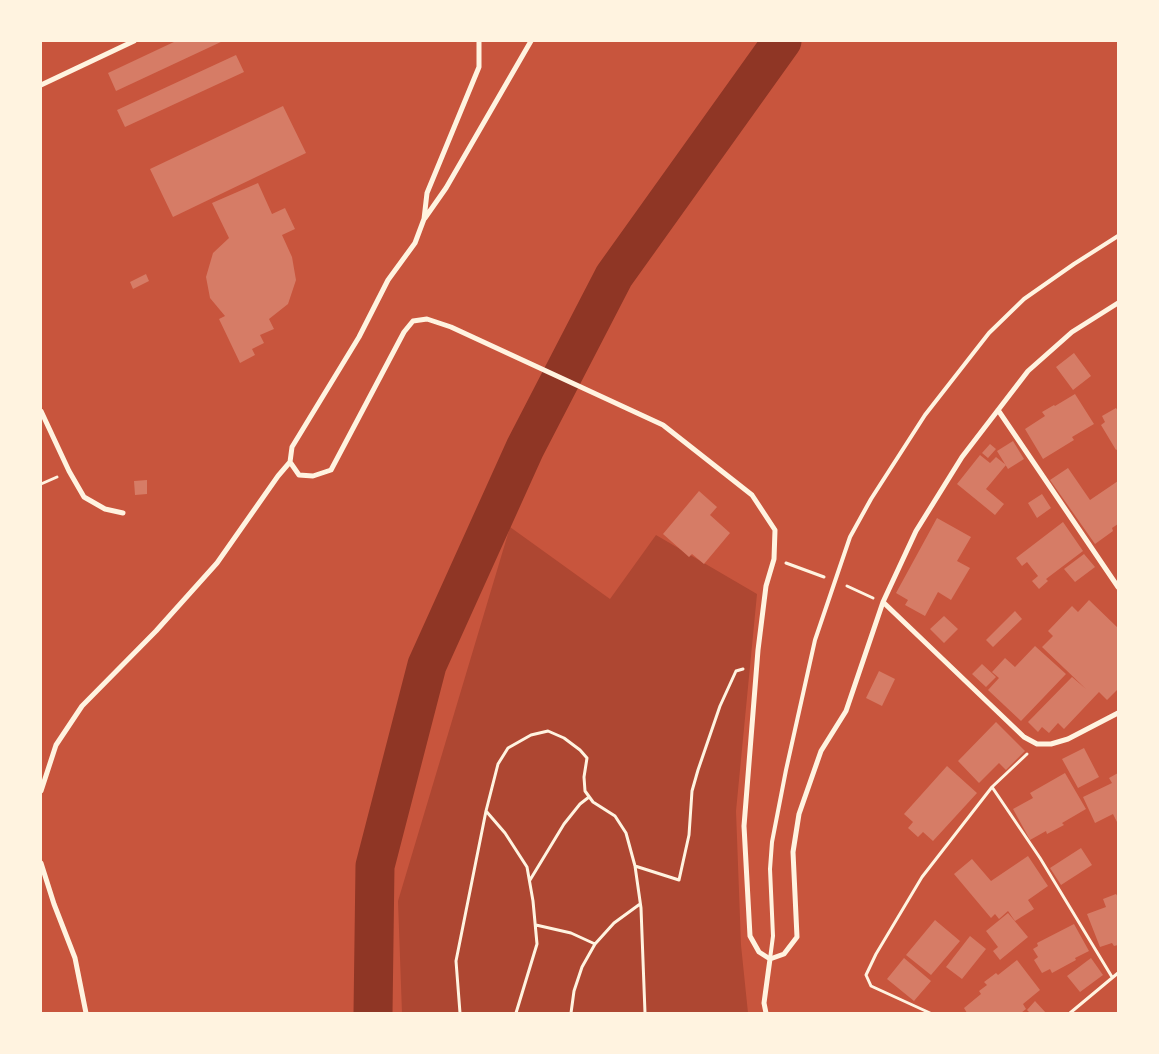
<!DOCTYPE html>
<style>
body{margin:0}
#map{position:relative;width:1159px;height:1054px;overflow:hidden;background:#c8553d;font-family:Merriweather,serif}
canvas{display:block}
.frame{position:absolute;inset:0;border:42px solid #fff3e0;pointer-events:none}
</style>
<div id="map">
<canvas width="1159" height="1054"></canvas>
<div class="frame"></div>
</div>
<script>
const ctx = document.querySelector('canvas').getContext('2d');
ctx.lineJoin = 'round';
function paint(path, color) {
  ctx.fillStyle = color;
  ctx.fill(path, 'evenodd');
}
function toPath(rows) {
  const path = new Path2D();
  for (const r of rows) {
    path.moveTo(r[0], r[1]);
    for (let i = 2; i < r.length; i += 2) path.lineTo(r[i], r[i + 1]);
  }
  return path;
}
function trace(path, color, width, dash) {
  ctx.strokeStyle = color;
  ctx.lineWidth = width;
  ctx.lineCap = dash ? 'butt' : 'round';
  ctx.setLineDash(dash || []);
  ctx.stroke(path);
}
const green = toPath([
 [510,527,610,599,656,535,757,594,736,811,741,945,748,1013,402,1013,398,901]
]);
const river = toPath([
 [373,1013,375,866,427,665,525,448,614,276,782,41]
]);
const building = toPath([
 [176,41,223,41,116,91,108,73],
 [236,55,244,72,125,127,117,110],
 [283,106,306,153,173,217,150,169],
 [258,183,272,214,285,208,295,229,282,235,292,257,296,280,288,304,269,319,274,329,260,335,264,343,252,349,255,355,240,363,219,319,225,316,210,298,206,277,213,253,229,238,212,203],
 [146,274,149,281,133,289,130,282],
 [1074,353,1091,376,1073,390,1056,367],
 [1075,394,1094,424,1072,437,1074,440,1043,459,1025,429,1045,416,1042,412,1054,405,1055,406],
 [1116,408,1118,411,1118,449,1116,450,1101,425,1105,422,1102,416],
 [1013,441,1024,459,1008,469,997,451],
 [990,444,996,449,988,458,982,453],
 [980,455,990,463,996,457,1006,465,986,489,1004,504,995,515,957,484],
 [1068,468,1090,500,1118,481,1118,524,1112,528,1113,531,1095,544,1050,480],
 [147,480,147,494,135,495,134,481],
 [699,491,717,507,710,515,730,533,704,564,692,554,689,557,663,534],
 [1042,494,1051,508,1037,518,1028,503],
 [937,518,971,537,957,561,970,568,951,600,938,592,925,616,905,605,908,600,896,593],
 [1063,522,1083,551,1046,579,1048,581,1039,589,1032,581,1038,576,1027,562,1022,566,1016,558],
 [1084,554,1095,567,1075,582,1064,569],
 [1089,600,1118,628,1118,689,1107,700,1099,692,1064,729,1058,723,1049,733,1042,727,1038,732,1028,722,1072,677,1086,689,1042,647,1053,636,1048,631,1072,606,1078,612],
 [1015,611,1022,619,993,647,986,640],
 [944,616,958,629,944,643,930,629],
 [1035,646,1066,674,1021,721,988,690,999,678,992,672,1005,658,1015,667],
 [982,664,996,677,986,687,972,674],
 [879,671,895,679,882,706,866,698],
 [996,722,1025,751,1006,770,999,763,979,783,958,761],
 [1084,748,1099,777,1078,788,1062,759],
 [947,766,977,793,933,841,923,832,918,837,908,828,913,822,904,814],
 [1065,773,1086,809,1062,823,1064,825,1047,834,1046,831,1030,840,1013,809,1033,798,1030,793],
 [1118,773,1118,824,1113,814,1095,823,1083,797,1112,783,1109,778],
 [1081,848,1092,865,1061,885,1050,868],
 [1028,856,1048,886,1028,900,1034,909,1015,921,1008,911,999,919,995,914,991,918,954,874,972,859,991,881],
 [1116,894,1118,897,1118,945,1114,946,1112,943,1100,947,1087,914,1106,907,1103,899],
 [1008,913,1028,937,1000,960,993,951,998,947,986,931],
 [935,920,960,941,931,975,906,955],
 [1074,924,1089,951,1075,958,1076,960,1052,973,1050,969,1042,973,1034,960,1038,957,1033,949,1038,946,1037,943],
 [970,936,986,949,962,979,946,967],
 [904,958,931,981,914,1001,887,979],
 [1091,958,1103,975,1080,992,1067,976],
 [1017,960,1040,990,1023,1004,1026,1009,1021,1013,967,1013,964,1008,981,994,979,991,987,985,984,982,996,973,998,975],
 [1035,1001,1046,1013,1030,1013,1027,1010]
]);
const path = toPath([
 [41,484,57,477],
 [786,563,824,577],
 [847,586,873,598],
 [992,787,1040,858,1112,977],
 [486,811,505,833,527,867,533,901,537,944,516,1013],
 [635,866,679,880,689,835,692,791,698,770,720,706,736,671,743,669],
 [530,880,564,824,580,804,589,797],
 [536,925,571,933,595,944],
 [460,1013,456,961,486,811,498,764,508,748,531,735,548,731,564,738,580,750,587,758,584,777,585,791,593,802,615,816,626,833,635,866,641,908,645,1013],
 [571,1013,574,991,582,967,595,944,614,923,640,904],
 [930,1013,871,986,866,975,876,954,922,877,992,787,1027,754],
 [1070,1013,1118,973]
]);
const service = toPath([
 [770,959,773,936,770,869,772,842,786,770,815,640,850,537,871,499,925,415,989,333,1024,299,1074,264,1118,236]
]);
const minor = toPath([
 [41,85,134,41],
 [425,218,446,188,531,41],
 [998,410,1118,587],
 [41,411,69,471,84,497,105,509,123,513],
 [290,462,299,475,313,476,331,470,404,332,413,321,427,319,451,327,663,425,752,495,775,530,774,559,766,586,758,650,744,826,750,936,759,952,770,959,784,954,797,937,793,852,799,814,821,751,846,711,883,602,916,531,962,457,1028,371,1072,332,1118,303],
 [883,602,1024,737,1037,744,1051,744,1068,739,1118,713],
 [41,791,56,745,82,706,156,631,217,563,278,476,290,462,292,447,359,337,388,280,415,243,424,219,427,193,479,67,479,41],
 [41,863,54,904,75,958,86,1013],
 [766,1013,764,1003,770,959]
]);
paint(green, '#ae4732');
trace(river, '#8f3625', 39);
paint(building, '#d67c66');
trace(path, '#fff3e0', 3);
trace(service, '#fff3e0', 4);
trace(minor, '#fff3e0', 5);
</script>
